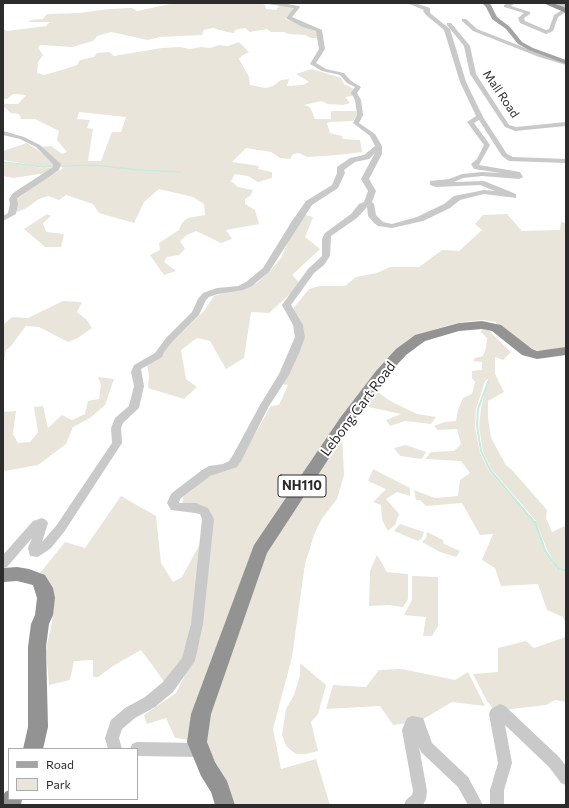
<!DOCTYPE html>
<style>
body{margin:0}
#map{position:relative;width:569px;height:808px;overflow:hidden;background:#fff;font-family:Commissioner,sans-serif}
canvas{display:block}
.frame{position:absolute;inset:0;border:4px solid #2c2c2c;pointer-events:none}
.legend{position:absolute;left:8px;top:748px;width:130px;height:52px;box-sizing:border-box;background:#fff;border:1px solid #ababab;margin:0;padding:5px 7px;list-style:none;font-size:12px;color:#2c2c2c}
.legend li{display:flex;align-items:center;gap:8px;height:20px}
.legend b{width:20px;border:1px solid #ababab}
</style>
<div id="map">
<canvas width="569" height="808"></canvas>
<div class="frame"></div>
<ul class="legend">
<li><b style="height:5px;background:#a4a4a4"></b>Road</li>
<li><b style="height:11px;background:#eae5da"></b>Park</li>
</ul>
</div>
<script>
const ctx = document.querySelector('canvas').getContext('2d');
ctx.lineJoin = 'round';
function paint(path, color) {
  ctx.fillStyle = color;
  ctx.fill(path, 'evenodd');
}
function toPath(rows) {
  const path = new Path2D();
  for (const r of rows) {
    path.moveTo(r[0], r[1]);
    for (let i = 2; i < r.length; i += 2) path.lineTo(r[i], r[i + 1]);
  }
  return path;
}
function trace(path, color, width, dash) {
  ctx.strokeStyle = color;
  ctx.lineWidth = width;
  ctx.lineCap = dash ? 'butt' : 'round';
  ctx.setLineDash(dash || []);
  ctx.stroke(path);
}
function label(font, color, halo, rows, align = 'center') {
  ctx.font = font + ' Commissioner,sans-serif';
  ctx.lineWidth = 4;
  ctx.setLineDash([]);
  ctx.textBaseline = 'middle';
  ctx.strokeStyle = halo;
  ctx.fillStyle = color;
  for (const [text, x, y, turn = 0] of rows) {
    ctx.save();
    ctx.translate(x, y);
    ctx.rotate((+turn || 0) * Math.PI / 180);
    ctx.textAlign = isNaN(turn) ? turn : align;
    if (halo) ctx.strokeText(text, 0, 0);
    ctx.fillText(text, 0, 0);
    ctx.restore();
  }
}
const green = toPath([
 [187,3,261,3,265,5,266,9,276,10,279,6,293,6,296,7,285,19,317,31,318,38,311,38,305,35,288,34,284,32,271,32,267,29,250,32,245,28,235,30,234,33,227,32,213,28,204,30,202,35,159,37,148,40,111,32,97,36,93,41,72,47,40,45,38,48,43,55,38,62,37,73,44,75,65,69,77,65,80,60,94,57,97,53,109,52,114,56,162,48,180,47,190,49,201,47,210,48,219,45,228,46,239,42,249,52,243,55,239,59,249,77,250,85,266,88,273,86,281,80,289,79,287,86,303,85,309,82,296,74,312,69,341,78,344,84,358,91,352,94,352,96,345,97,350,103,343,105,328,104,321,101,304,105,310,107,315,119,331,119,331,111,356,111,357,115,353,121,330,122,327,123,330,133,342,136,343,139,360,140,362,152,338,155,307,157,299,153,293,154,290,159,280,158,271,152,246,148,232,162,259,166,258,169,272,172,272,178,258,182,248,176,235,174,231,181,238,187,253,190,250,196,245,199,245,204,255,210,259,224,226,230,232,239,221,243,196,231,187,235,180,241,185,249,179,255,167,257,164,262,176,271,164,275,150,255,160,250,159,243,179,230,182,223,188,218,205,215,204,204,193,197,159,189,144,202,134,223,99,213,93,204,66,195,59,200,48,196,39,199,25,209,17,212,17,199,43,180,62,169,62,167,57,161,42,147,51,146,62,154,67,152,57,140,59,131,35,119,21,119,19,114,11,113,3,106,3,104,18,104,26,95,13,94,7,99,3,99,3,29,7,31,46,26,50,22,29,22,31,20,43,19,47,14,79,13,109,9,132,8,137,11,170,4],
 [79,112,126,117,121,132,112,132,101,161,88,161,93,129,87,128,90,120,77,119],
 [27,143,51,159,54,163,53,166,43,167,3,160,3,151],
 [3,162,44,168,54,167,46,173,13,178,3,176],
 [47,214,51,216,43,223,46,232,64,234,61,247,45,247,24,229],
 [302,214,313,217,305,237,320,249,292,275,301,284,269,313,251,312,244,358,226,369,210,341,197,338,181,350,186,379,197,387,184,399,148,388,149,375,147,366,204,311,214,296,257,283,269,272,281,258,297,221],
 [507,214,522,231,560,230,561,222,566,223,566,347,548,351,536,350,520,343,495,322,482,320,462,322,439,328,410,338,401,346,256,550,190,740,175,738,166,718,147,724,144,715,176,693,191,663,211,514,182,505,183,497,209,476,240,460,271,406,279,405,288,385,281,384,299,352,292,310,309,289,319,286,345,286,356,277,377,273,390,267,419,267,442,250,459,251,482,230,475,224,483,215],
 [63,301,82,302,77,312,87,320,92,328,76,339,68,342,39,327,26,326,11,346,6,350,3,365,3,325,12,317,28,318],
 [482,329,488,330,511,352,503,360,495,357,495,374,504,392,488,401,488,418,491,438,506,465,512,470,547,510,546,518,552,532,565,526,566,514,566,569,558,568,547,550,536,521,491,469,483,452,479,427,481,408,488,379,485,381,476,409,475,427,480,453,489,471,534,522,544,552,557,570,566,571,566,625,563,617,547,610,538,584,501,586,495,568,482,560,493,534,480,535,462,503,426,506,420,500,416,500,414,490,435,498,458,496,460,480,470,473,461,461,425,459,431,452,454,451,461,444,457,429,438,430,434,426,445,422,456,421,458,410,463,398,472,394,475,382,472,378,472,371,482,370,482,362,473,361,475,358,483,356,486,348,487,338,481,332],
 [98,377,114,379,105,405,90,418,73,427,66,444,38,465,5,471,3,468,3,412,16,411,13,434,18,443,30,442,38,432,34,407,43,406,48,428,62,415,72,420,85,414,88,401,99,399,101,385],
 [375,390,390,401,417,414,436,417,431,424,405,421,390,426,386,420,401,414,369,407,364,401],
 [342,433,344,475,337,499,321,520,314,535,305,564,292,657,273,729,281,769,316,759,330,805,235,805,224,776,213,758,206,744,205,730,264,551],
 [406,445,426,452,422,459,400,456,394,448],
 [373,469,410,488,410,496,397,492,386,499,399,514,395,525,388,531,382,520,381,505,373,502,386,489,368,481],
 [121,496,156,516,161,563,173,582,182,577,201,542,193,623,185,660,166,684,141,650,113,666,98,677,93,677,93,660,74,661,70,680,49,685,46,650,52,622,53,608,40,573,65,542,85,548],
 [400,524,424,532,422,538,418,541,394,531],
 [427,532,443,540,444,544,460,551,456,557,440,552,422,542,426,538],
 [377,555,387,572,408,574,408,599,403,607,389,605,369,606,370,571],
 [412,576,438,577,438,626,432,636,423,636,426,617,404,615,412,600],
 [566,637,566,702,555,700,546,705,495,711,487,701,473,674,498,672,498,648,526,641,534,648],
 [300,663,326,685,318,714,311,722,318,751,306,754,296,754,286,746,282,735,286,709,294,695,300,675],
 [402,669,455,680,468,672,485,706,452,702,420,721,393,725,380,706,326,709,333,685,366,687,379,670]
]);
const streamFar2 = toPath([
 [3,162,44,167,55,166],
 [59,166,94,165,139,170,181,172]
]);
const streamFar1 = toPath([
 [488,382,478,409,477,426,481,451,490,470,535,523]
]);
const stream = toPath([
 [535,522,545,551,558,569,566,570]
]);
const minor = toPath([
 [262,3,281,3,299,6,300,7,292,17,322,30,325,49,316,63,326,69,344,73,351,81,361,87,357,93,361,100,363,115,359,123,375,134,382,146,382,154,369,179,376,191,372,202,374,204,376,215,383,222,392,224,417,217,444,204,454,196,484,190,495,191,480,185,436,187,430,185,430,181,449,179,462,174,482,172,501,173,474,169,471,164,477,159,484,145,467,122,476,116,460,82,444,30,426,15,423,11,424,10,407,3,415,3,430,8,430,13,450,29,466,82,483,117,507,154,513,157,566,159,566,163,509,161,502,156,479,120,474,123,490,145,479,165,520,172,523,177,519,179,482,176,463,178,454,182,484,181,516,194,516,198,484,194,460,200,450,208,423,221,392,228,378,226,374,223,368,216,367,207,357,218,331,236,330,256,324,265,314,273,291,305,303,325,305,337,300,351,289,375,269,406,241,461,237,467,210,476,180,499,179,503,196,503,208,508,214,519,203,624,195,661,173,692,155,707,135,718,122,729,119,738,122,749,108,749,105,738,111,720,125,708,145,697,163,682,182,658,191,624,202,519,200,514,195,513,171,510,167,503,170,496,172,493,202,470,209,466,223,464,229,461,233,455,260,405,279,374,295,337,293,325,282,305,308,269,322,256,322,239,325,233,351,214,359,204,364,202,368,191,361,179,375,153,369,159,355,162,344,170,345,173,338,188,312,205,269,272,252,286,243,290,218,294,209,297,206,300,199,315,172,342,164,352,162,357,141,369,144,386,139,408,123,423,121,428,122,443,64,532,51,548,38,557,30,556,28,548,32,538,7,567,3,568,3,555,33,521,42,518,46,520,48,523,42,542,56,526,112,443,111,428,115,418,129,406,134,386,131,372,134,365,155,353,166,338,192,312,198,299,203,293,217,288,238,286,246,282,263,268,292,221,306,201,332,185,337,173,337,167,350,158,364,155,375,146,370,136,353,123,357,115,355,100,351,93,355,87,347,83,340,75,322,71,310,64,319,49,316,31,303,27,287,19,286,18,294,8,262,3],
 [508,3,515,3,511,6,530,12,530,14,524,18,525,21,546,30,549,29,554,15,564,9,566,10,566,12,558,17,553,31,546,34,520,23,518,18,524,13,504,7,504,5,508,3],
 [548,3,566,4,566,8,549,4,548,3],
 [462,19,466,19,477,29,543,55,566,61,566,65,539,57,473,31,462,21,462,19],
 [447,23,451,23,470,46,476,74,509,125,516,127,566,122,566,126,515,131,505,127,470,74,464,46,447,25,447,23],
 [3,131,24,137,40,145,61,164,59,170,19,197,17,199,18,204,16,214,3,221,3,216,8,213,10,204,9,199,13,193,53,167,53,164,36,147,20,139,3,135,3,131],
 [500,704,505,706,559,757,566,766,566,785,561,783,549,767,505,725,512,763,504,790,504,805,490,805,490,790,498,763,489,714,491,709,500,704],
 [412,716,423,718,432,743,468,777,483,805,468,805,458,787,421,752,419,747,427,791,426,799,423,805,404,805,406,800,412,795,413,791,402,730,407,718,412,716],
 [137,742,200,743,205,745,207,750,205,755,200,757,137,756,137,749,130,749,132,744,137,742]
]);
const major = toPath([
 [482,3,489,3,491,5,497,17,510,27,522,42,533,48,566,60,566,64,529,50,518,44,506,29,492,19,486,7,482,3]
]);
const highway = toPath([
 [543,3,553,3,566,8,566,13,543,3],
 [482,321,501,325,532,349,537,351,566,347,566,355,537,359,522,355,492,331,482,329,459,331,425,341,406,355,386,377,350,426,267,553,211,714,207,742,215,762,227,781,235,805,215,805,211,792,201,776,187,742,191,714,254,545,340,418,376,371,396,349,415,335,459,323,482,321],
 [17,567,29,569,45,575,53,588,55,598,53,615,49,624,46,647,48,727,43,749,23,749,28,727,28,647,31,624,35,615,37,598,33,585,17,581,3,582,3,568,17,567],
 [9,790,9,799,22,799,21,805,3,805,3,796,5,792,9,790]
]);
const farStreetnames = [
 ["Mall Road",501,94,56]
];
const shields = [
 [302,486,48]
];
const shieldNames = [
 ["NH110",302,486]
];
const streetNames = [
 ["Lebong Cart Road",358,409,-53]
];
paint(green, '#eae5da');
trace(streamFar2, '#c6eadc', 1.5);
trace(streamFar1, '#c6eadc', 2);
trace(stream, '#c6eadc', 2.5);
paint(minor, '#c9c9c9');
paint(major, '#a4a4a4');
paint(highway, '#939393');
label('12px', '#2c2c2c', '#fff', farStreetnames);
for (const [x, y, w] of shields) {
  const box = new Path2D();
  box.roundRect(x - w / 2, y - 11, w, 22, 3);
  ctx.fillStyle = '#fff';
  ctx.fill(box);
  trace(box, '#2c2c2c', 1);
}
label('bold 13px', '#2c2c2c', null, shieldNames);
label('14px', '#2c2c2c', '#fff', streetNames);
</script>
